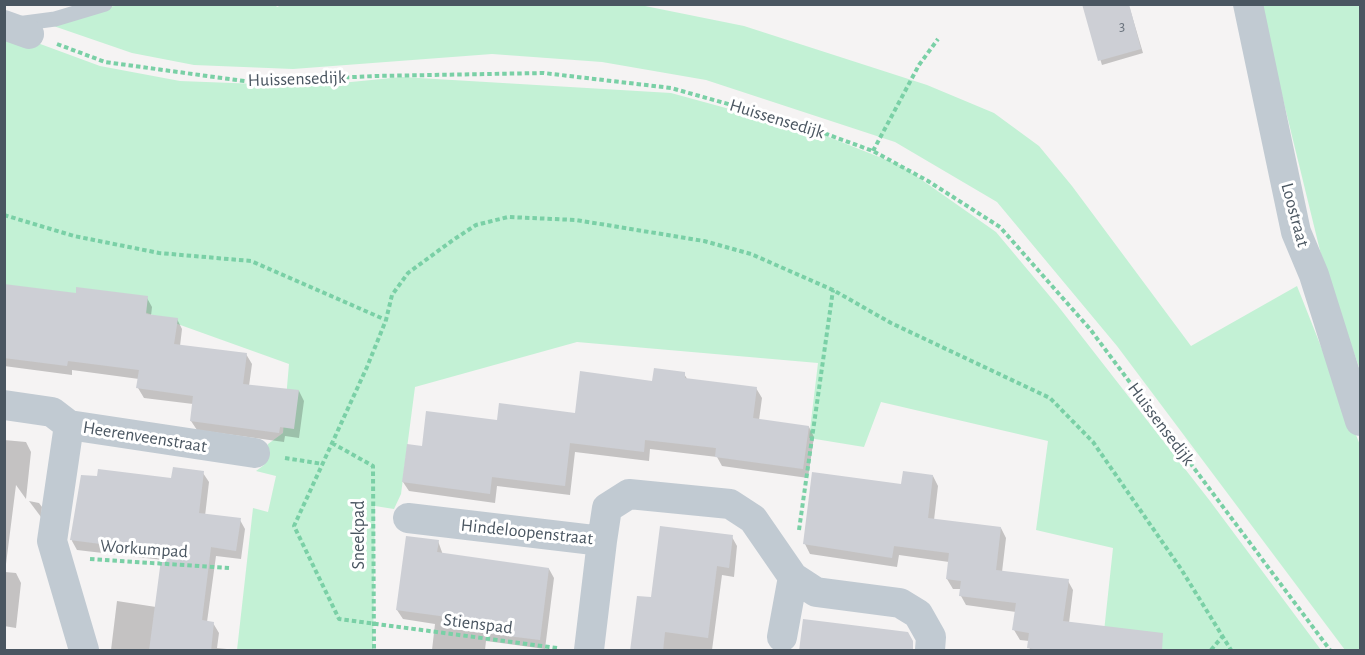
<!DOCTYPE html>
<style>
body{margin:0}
#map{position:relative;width:1365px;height:655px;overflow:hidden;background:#f5f3f3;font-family:"Alegreya Sans",sans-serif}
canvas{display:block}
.frame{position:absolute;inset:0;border:6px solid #4a5661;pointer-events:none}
</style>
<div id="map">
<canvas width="1365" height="655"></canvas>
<div class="frame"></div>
</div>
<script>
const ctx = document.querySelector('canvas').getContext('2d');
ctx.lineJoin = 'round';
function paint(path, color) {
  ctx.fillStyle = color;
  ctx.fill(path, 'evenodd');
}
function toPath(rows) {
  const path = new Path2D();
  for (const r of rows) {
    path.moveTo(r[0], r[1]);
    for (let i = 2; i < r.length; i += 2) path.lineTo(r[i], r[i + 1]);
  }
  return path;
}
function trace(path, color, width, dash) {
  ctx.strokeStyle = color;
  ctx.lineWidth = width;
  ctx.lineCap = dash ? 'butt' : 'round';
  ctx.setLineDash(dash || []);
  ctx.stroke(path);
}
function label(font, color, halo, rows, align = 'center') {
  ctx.font = font + ' "Alegreya Sans",sans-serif';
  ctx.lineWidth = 6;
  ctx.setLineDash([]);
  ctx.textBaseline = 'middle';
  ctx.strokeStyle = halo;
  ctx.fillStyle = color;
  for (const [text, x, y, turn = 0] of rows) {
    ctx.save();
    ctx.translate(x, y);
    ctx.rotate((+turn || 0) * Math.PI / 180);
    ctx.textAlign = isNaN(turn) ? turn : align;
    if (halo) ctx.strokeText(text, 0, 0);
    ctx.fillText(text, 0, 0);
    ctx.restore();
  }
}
const green = toPath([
 [137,4,271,4,278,7,280,4,640,5,744,26,927,85,994,113,1039,146,1072,186,1191,346,1297,286,1360,445,1360,650,1345,650,1117,346,997,202,895,142,706,80,602,62,492,54,293,69,194,65,132,53,39,21,61,11],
 [1260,5,1360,5,1360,370,1325,271],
 [5,31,100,66,180,81,310,86,402,77,671,93,821,134,902,166,996,232,1058,306,1210,501,1321,650,1102,650,1113,548,1036,530,1048,441,881,402,864,447,809,438,818,363,577,342,415,387,401,494,394,509,375,506,373,650,237,650,253,508,268,512,276,476,256,471,264,465,268,444,283,433,289,364,119,303,5,288]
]);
const shadow = toPath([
 [1130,9,1143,53,1102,65,1087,17],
 [4,285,77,295,147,298,152,307,151,316,177,319,182,329,180,346,246,354,252,364,249,386,299,391,304,401,299,438,285,436,284,442,197,430,191,421,193,404,144,398,138,388,139,379,72,370,72,375,4,366],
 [684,374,688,380,756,388,762,398,759,420,809,427,814,437,808,478,722,466,717,457,650,449,649,461,575,452,570,495,497,486,495,503,409,491,403,482,423,448,498,421,576,414,654,383],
 [4,440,26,442,31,452,26,499,16,485,5,572,16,573,21,583,16,628,4,626],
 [203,473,209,482,205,516,240,520,245,529,241,559,216,556,207,622,213,623,219,633,217,648,237,650,111,650,117,601,156,607,163,560,77,550,72,541,83,476,172,480],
 [933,476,938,486,934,520,1001,528,1006,538,1002,572,1068,581,1073,590,1069,623,1121,650,1030,650,1029,641,1020,640,1014,630,1016,612,966,605,961,596,961,589,953,589,947,579,949,562,899,555,897,567,810,554,805,544,903,486],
 [29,501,39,503,42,507,41,517],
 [732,537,737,546,734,577,722,575,712,650,632,650,652,599],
 [438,541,443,555,549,569,554,578,545,649,486,641,485,650,432,650,435,624,403,619,397,610]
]);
const building = toPath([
 [1082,4,1129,4,1141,49,1098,61],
 [4,284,76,293,76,287,148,296,146,314,178,318,174,344,247,353,243,384,299,390,294,429,280,427,279,433,190,421,193,396,136,388,139,370,68,361,67,366,4,358],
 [654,368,685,372,685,378,757,387,753,418,809,426,803,469,715,457,716,448,645,440,644,452,570,443,565,486,492,477,490,494,402,482,407,444,422,446,426,411,497,420,499,403,575,413,580,371,652,381],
 [173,467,204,471,199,513,241,518,236,551,211,547,202,620,214,622,211,651,149,651,162,552,70,540,81,475,97,476,98,469,171,478],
 [903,471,933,475,928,518,1001,527,996,570,1069,579,1063,621,1163,633,1162,651,1046,651,1027,648,1029,633,1012,630,1016,603,959,596,961,581,946,579,949,553,894,546,892,558,803,544,812,472,901,484],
 [660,526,733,535,729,568,717,566,708,638,665,632,663,651,630,651,637,596,651,597],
 [406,536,439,540,437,552,549,568,540,640,468,631,469,620,396,610],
 [803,619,908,632,913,641,913,651,799,651]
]);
const path = toPath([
 [57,44,105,62,251,82,375,76,544,73,671,88,796,123,873,151,928,181,1000,227,1090,329,1330,650],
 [873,151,919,65,938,39],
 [4,215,74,236,159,253,251,261,386,320],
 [332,443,373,466,374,650],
 [285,458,323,464],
 [799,530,833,290],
 [90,559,229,568],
 [557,648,339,619,294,526,367,367,386,320,392,295,408,273,453,240,476,225,508,217,576,220,704,241,751,254,833,290,891,323,1050,398,1093,442,1181,569,1231,650],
 [1211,650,1222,637]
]);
const service = toPath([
 [17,24,55,19,105,4]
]);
const minor = toPath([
 [1248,4,1296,232,1314,275,1360,421],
 [4,25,29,34],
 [4,405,52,412,69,425,255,453],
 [69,425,52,541,84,650],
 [408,518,602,541,607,508,629,494,730,504,753,519,793,577,816,592,900,603,918,614,931,637,930,650],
 [782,637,793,577],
 [589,650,602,541]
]);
const numberNames = [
 ["3",1122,26]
];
const streetNames = [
 ["Huissensedijk",297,79,-2],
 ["Huissensedijk",777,119,17],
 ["Loostraat",1295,215,75],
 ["Huissensedijk",1161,424,53],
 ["Heerenveenstraat",145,437,9],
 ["Hindeloopenstraat",527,532,6],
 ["Sneekpad",359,535,-90],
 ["Workumpad",144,549,4],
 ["Stienspad",478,624,7]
];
paint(green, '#c3f1d5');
paint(shadow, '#0003');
paint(building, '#cdcfd5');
trace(path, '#7ad0a6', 4, [4.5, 3]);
trace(service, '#c1cad2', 15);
trace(minor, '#c1cad2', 30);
label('15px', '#6b747e', null, numberNames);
label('18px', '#4a5661', '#fff', streetNames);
</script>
